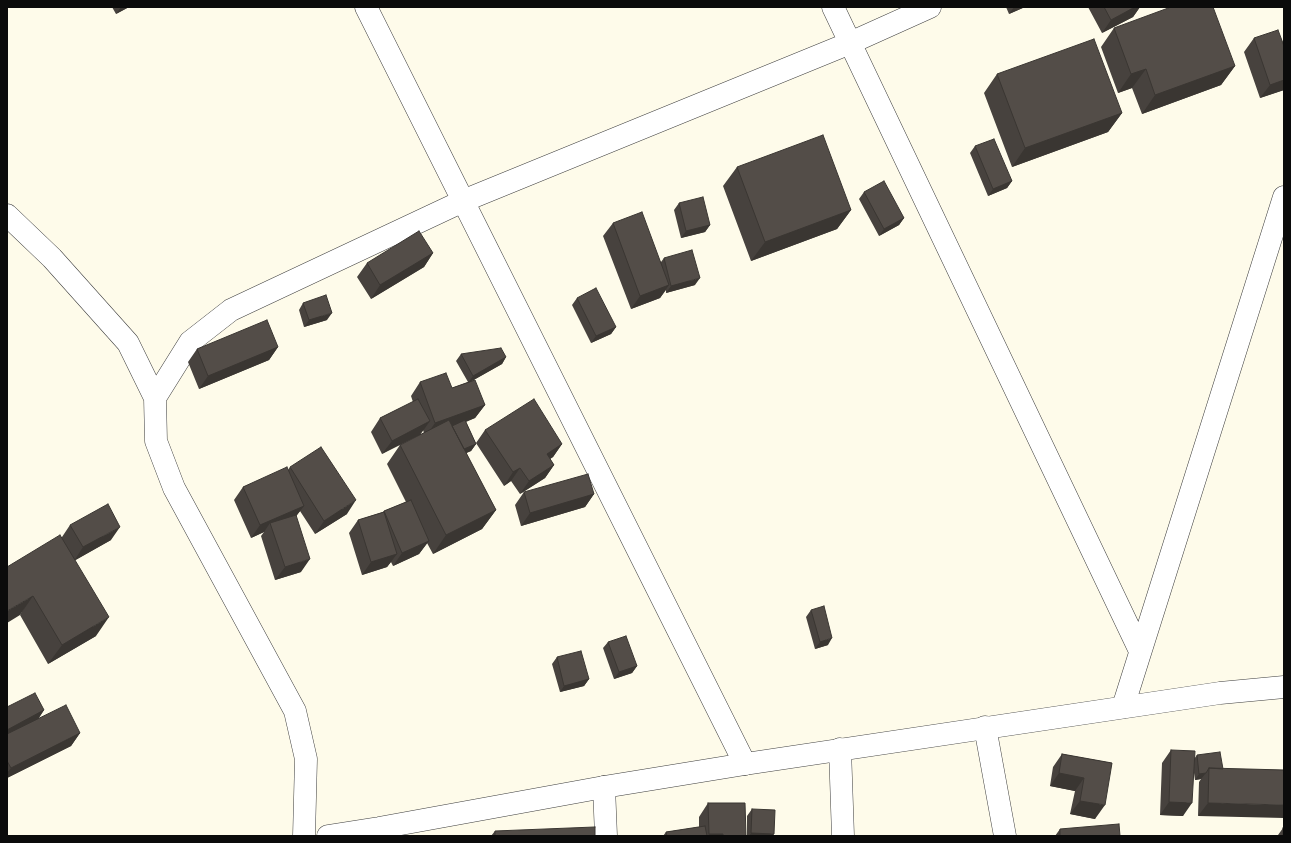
<!DOCTYPE html>
<style>
body{margin:0}
#map{position:relative;width:1291px;height:843px;overflow:hidden;background:#fefbea;font-family:Bitter,serif}
canvas{display:block}
.frame{position:absolute;inset:0;border:8px solid #0b0b0b;pointer-events:none}
</style>
<div id="map">
<canvas width="1291" height="843"></canvas>
<div class="frame"></div>
</div>
<script>
const ctx = document.querySelector('canvas').getContext('2d');
ctx.lineJoin = 'round';
function toPath(rows) {
  const path = new Path2D();
  for (const r of rows) {
    path.moveTo(r[0], r[1]);
    for (let i = 2; i < r.length; i += 2) path.lineTo(r[i], r[i + 1]);
  }
  return path;
}
function trace(path, color, width, dash) {
  ctx.strokeStyle = color;
  ctx.lineWidth = width;
  ctx.lineCap = dash ? 'butt' : 'round';
  ctx.setLineDash(dash || []);
  ctx.stroke(path);
}
function paint(path, color) {
  ctx.fillStyle = color;
  ctx.fill(path, 'evenodd');
}
const minor = toPath([
 [366,7,745,764],
 [833,7,1140,651],
 [7,215,52,258,128,343,155,398,156,441,174,488,295,711,306,759,304,836],
 [155,398,190,342,231,310,463,201,850,43,930,7],
 [1123,707,1284,197],
 [985,727,1005,836],
 [840,749,843,836],
 [604,787,606,836]
]);
const tertiary = toPath([
 [328,836,379,828,604,787,745,764,1220,693,1284,687]
]);
const wall = toPath([
 [112,7,129,7,116,14],
 [1006,7,1025,7,1009,14],
 [1088,7,1140,7,1133,17,1102,33],
 [1114,28,1235,66,1221,85,1142,114,1132,88,1118,93,1101,47],
 [1254,38,1284,46,1284,90,1260,98,1244,52],
 [997,74,1122,113,1108,132,1012,167,984,93],
 [975,146,1012,181,1007,188,988,196,970,153],
 [737,167,851,210,837,229,751,261,723,186],
 [864,192,904,218,899,225,879,236,859,199],
 [679,203,710,225,705,232,681,238,674,210],
 [613,223,661,262,664,258,695,285,666,293,666,290,660,298,631,309,603,236],
 [433,253,424,267,371,299,357,277,367,263],
 [577,298,616,327,611,334,591,343,572,305],
 [303,303,327,320,304,327,299,310],
 [278,347,269,360,199,389,188,362,197,349],
 [461,354,506,357,502,364,472,381,485,405,475,418,466,422,476,444,471,451,466,453,496,510,482,529,433,554,427,543,419,554,393,566,391,562,387,567,362,575,349,533,358,520,383,512,384,511,406,502,387,464,400,445,424,433,423,430,382,454,371,432,380,418,413,402,411,396,420,382,452,388,468,382,456,361],
 [485,430,562,444,553,457,550,459,554,465,545,478,520,494,511,481,504,486,476,443],
 [290,467,347,514,315,534,300,511,296,516,301,572,275,580,261,536,264,532,251,538,234,500,243,487,288,470],
 [524,492,594,494,585,507,521,526,515,505],
 [70,525,111,540,75,560,96,636,48,664,20,615,62,537],
 [811,610,828,645,815,649,806,617],
 [608,642,637,666,632,673,614,679,603,648],
 [557,657,589,679,584,686,560,692,552,664],
 [7,707,44,710,39,718,80,733,71,746,7,778],
 [1171,750,1194,759,1197,755,1223,769,1284,770,1198,816,1199,782,1201,779,1195,780,1194,773,1183,816,1160,815,1162,763],
 [1062,754,1112,763,1095,819,1070,814,1075,791,1050,786,1053,767],
 [708,803,746,836,663,836,666,832,699,827,699,817],
 [752,809,773,836,747,836,747,816],
 [1283,828,1284,836,1278,836,1278,835],
 [1060,829,1120,836,1055,836],
 [495,831,595,836,491,836]
]);
const shadedWall = toPath([
 [121,7,129,7,116,14],
 [1014,7,1025,7,1009,14],
 [1135,7,1140,7,1133,17,1102,33,1111,20],
 [1235,66,1221,85,1142,114,1155,95],
 [1146,69,1132,88,1118,93,1131,74],
 [1284,80,1284,90,1260,98,1270,85],
 [1122,113,1108,132,1012,167,1025,148],
 [1012,181,1007,188,988,196,993,189],
 [851,210,837,229,751,261,765,242],
 [904,218,899,225,879,236,884,229],
 [710,225,705,232,681,238,686,231],
 [433,253,424,267,371,299,380,285],
 [700,278,695,285,666,293,671,286],
 [669,285,660,298,631,309,640,296],
 [332,313,327,320,304,327,309,320],
 [616,327,611,334,591,343,596,336],
 [278,347,269,360,199,389,208,376],
 [506,357,502,364,468,383,473,376],
 [485,405,475,418,426,436,435,423],
 [430,421,420,435,382,454,392,441],
 [476,444,471,451,453,459,457,452],
 [562,444,553,457,537,467,547,454],
 [554,465,545,478,520,494,529,481],
 [520,468,511,481,504,486,513,472],
 [594,494,585,507,521,526,530,513],
 [356,500,347,514,315,534,324,521],
 [304,506,294,519,270,523,264,532,251,538,260,525],
 [496,510,482,529,433,554,446,535],
 [120,527,111,540,74,561,83,547],
 [429,541,419,554,393,566,402,553],
 [397,554,387,567,362,575,371,562],
 [310,559,301,572,275,580,285,567],
 [33,596,20,615,7,623,7,611],
 [109,617,96,636,48,664,62,645],
 [832,638,828,645,815,649,820,642],
 [637,666,632,673,614,679,619,672],
 [589,679,584,686,560,692,564,686],
 [44,710,35,723,7,738,7,730],
 [80,733,71,746,7,778,7,773,11,768],
 [1059,773,1084,778,1075,791,1050,786],
 [1206,773,1201,779,1195,780,1199,774],
 [1080,801,1105,805,1095,819,1070,814],
 [1169,802,1192,803,1183,816,1160,815],
 [1208,803,1284,805,1284,818,1198,816],
 [751,833,774,834,773,836,749,836],
 [709,834,723,834,721,836,708,836]
]);
const building = toPath([
 [1104,7,1135,7,1111,20,1104,7],
 [1171,7,1213,7,1235,66,1155,95,1146,69,1131,74,1114,28,1171,7],
 [1278,30,1284,46,1284,80,1270,85,1254,38,1278,30],
 [1094,39,1122,113,1025,148,997,74,1094,39],
 [823,135,851,210,765,242,737,167,823,135],
 [994,139,1012,181,993,189,975,146,994,139],
 [884,181,904,218,884,229,864,192,884,181],
 [703,197,710,225,686,231,679,203,703,197],
 [642,212,669,285,640,296,613,223,642,212],
 [419,231,433,253,380,285,367,263,419,231],
 [692,250,700,278,671,286,664,258,692,250],
 [596,288,616,327,596,336,577,298,596,288],
 [326,295,332,313,309,320,303,303,326,295],
 [267,320,278,347,208,376,197,349,267,320],
 [501,348,506,357,473,376,461,354,501,348],
 [446,373,452,388,475,380,485,405,435,423,420,382,446,373],
 [418,399,430,421,392,441,380,418,418,399],
 [534,399,562,444,547,454,554,465,529,481,520,468,513,472,485,430,534,399],
 [449,420,496,510,446,535,400,445,449,420],
 [465,420,476,444,464,449,452,426,465,420],
 [321,447,356,500,324,521,290,467,321,447],
 [287,467,304,506,260,525,243,487,287,467],
 [588,474,594,494,530,513,524,492,588,474],
 [411,500,429,541,402,553,384,511,411,500],
 [108,504,120,527,83,547,70,525,108,504],
 [384,512,397,554,371,562,358,520,384,512],
 [296,515,310,559,285,567,270,523,296,515],
 [60,535,109,617,62,645,33,596,7,611,7,567,60,535],
 [824,606,832,638,820,642,811,610,824,606],
 [626,636,637,666,619,672,608,642,626,636],
 [581,651,589,679,564,686,557,657,581,651],
 [35,693,44,710,7,730,7,707,35,693],
 [66,705,80,733,11,768,7,761,7,734,66,705],
 [1171,750,1195,751,1192,803,1169,802,1171,750],
 [1220,752,1223,769,1209,768,1206,773,1199,774,1197,755,1220,752],
 [1062,754,1112,763,1105,805,1080,801,1084,778,1059,773,1062,754],
 [1209,768,1284,770,1284,805,1208,803,1209,768],
 [708,803,745,803,746,836,723,836,723,834,709,834,708,803],
 [752,809,775,810,774,834,751,833,752,809],
 [1119,824,1120,836,1060,836,1060,829,1119,824],
 [705,826,707,836,667,836,666,832,705,826],
 [595,827,595,836,495,836,495,831,595,827],
 [1283,828,1284,828,1284,836,1283,836,1283,828]
]);
trace(minor, '#3e3e3e', 23);
trace(tertiary, '#3e3e3e', 23);
trace(minor, '#fff', 22);
trace(tertiary, '#fff', 22);
paint(wall, '#47423e');
paint(shadedWall, '#3a3632');
paint(building, '#534d48');
trace(building, '#3a3632', 1);
</script>
